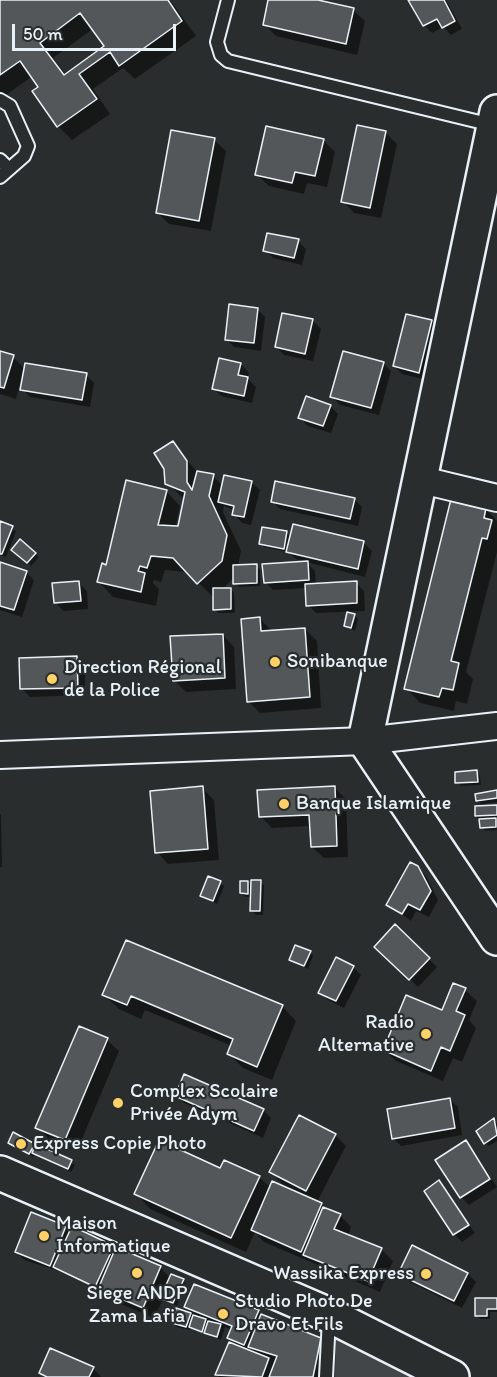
<!DOCTYPE html>
<meta charset="utf-8">
<style>
body{margin:0}
#map{position:relative;width:497px;height:1377px;overflow:hidden;background:#2a2d2e;font-family:Itim,sans-serif}
canvas{display:block}
.scale{position:absolute;left:12px;top:24px;width:164px;height:27px;box-sizing:border-box;border:3px solid #e8f1f8;border-top:0;padding-left:8px;font-size:18px;line-height:21px;white-space:nowrap;color:#e8f1f8;-webkit-text-stroke:4px #2a2d2e;paint-order:stroke}
</style>
<div id="map">
<canvas width="497" height="1377"></canvas>
<div class="scale">50 m</div>
</div>
<script>
const ctx = document.querySelector('canvas').getContext('2d');
ctx.lineJoin = 'round';
function paint(path, color) {
  ctx.fillStyle = color;
  ctx.fill(path, 'evenodd');
}
function toPath(rows) {
  const path = new Path2D();
  for (const r of rows) {
    path.moveTo(r[0], r[1]);
    for (let i = 2; i < r.length; i += 2) path.lineTo(r[i], r[i + 1]);
  }
  return path;
}
function trace(path, color, width, dash) {
  ctx.strokeStyle = color;
  ctx.lineWidth = width;
  ctx.lineCap = dash ? 'butt' : 'round';
  ctx.setLineDash(dash || []);
  ctx.stroke(path);
}
function label(font, color, halo, rows, align = 'center') {
  ctx.font = font + ' Itim,sans-serif';
  ctx.lineWidth = 4.5;
  ctx.setLineDash([]);
  ctx.textBaseline = 'middle';
  ctx.strokeStyle = halo;
  ctx.fillStyle = color;
  for (const [text, x, y, turn = 0] of rows) {
    ctx.save();
    ctx.translate(x, y);
    ctx.rotate((+turn || 0) * Math.PI / 180);
    ctx.textAlign = isNaN(turn) ? turn : align;
    if (halo) ctx.strokeText(text, 0, 0);
    ctx.fillText(text, 0, 0);
    ctx.restore();
  }
}
const green = toPath([
 [336,1337,418,1377,335,1377]
]);
const shadow = toPath([
 [0,0,170,0,196,36,135,79,123,68,93,89,110,114,72,140,58,126,33,76,0,99],
 [93,29,106,46,66,75,53,58],
 [270,0,311,0,353,10,365,21,357,55,276,36,264,24],
 [410,0,446,0,462,29,451,35,443,27,432,33,424,25],
 [385,132,397,144,381,218,354,213,343,201],
 [214,140,226,151,211,231,169,224,157,212],
 [323,140,335,152,327,187,307,183,304,194,269,186,257,175],
 [298,241,306,249,302,265,273,258,265,250],
 [257,309,265,317,261,351,234,347,226,339],
 [407,315,432,321,440,330,427,380,402,374,394,366],
 [313,321,321,329,313,361,284,355,276,347],
 [0,353,13,357,25,369,86,375,94,383,90,407,30,397,22,389,22,378,16,399,0,394],
 [383,363,391,371,379,415,340,405,332,397],
 [241,364,249,373,247,378,256,387,252,403,221,396,213,388],
 [330,406,338,414,331,433,308,426,300,418],
 [173,443,198,473,213,476,223,486,251,482,260,490,251,525,242,523,234,514,235,511,224,506,223,512,241,551,238,566,256,566,260,570,260,586,239,587,235,583,235,577,221,590,231,589,234,593,235,613,218,613,214,609,214,595,213,597,188,572,165,570,161,582,154,580,153,583,159,589,156,606,113,597,99,582,107,567,166,491,180,506,175,528,179,528,185,500,167,483],
 [354,499,362,507,358,526,280,509,272,501],
 [486,509,497,521,497,552,466,672,473,679,467,704,456,701,454,711,420,703,406,688],
 [0,523,16,531,6,557,0,555],
 [294,525,364,543,372,551,365,577,306,562,315,571,316,585,356,583,364,591,365,611,316,613,308,605,307,588,273,590,265,582,306,562,296,559,288,552,264,547,261,544,286,533,291,537],
 [17,553,35,554,39,557,31,566],
 [0,564,26,572,34,580,22,617,0,610],
 [79,583,87,591,88,609,63,611,55,602],
 [354,615,358,619,355,631,346,626],
 [260,619,271,630,305,629,317,641,321,708,260,713,248,701],
 [223,635,234,647,236,689,186,692,174,680],
 [77,658,85,666,85,695,30,697,22,689],
 [477,772,480,776,481,785,461,786,457,782],
 [334,787,346,799,348,857,324,858,312,847,311,826,272,828,260,816],
 [202,788,214,800,219,860,168,864,157,852],
 [497,792,497,802,481,804,477,801],
 [497,806,497,819,494,819,497,830,485,831,476,816],
 [0,814,1,815,2,867,0,867],
 [417,867,426,876,438,900,429,917,416,911,411,921,388,904],
 [209,878,224,886,217,904,202,895],
 [247,882,252,888,260,882,264,885,263,915,256,915,252,911,252,897,245,897,241,893],
 [395,927,437,967,418,987,376,947],
 [126,942,282,1006,296,1021,272,1080,243,1068,229,1054,232,1046,145,1010,141,1019,119,1009,104,995],
 [310,952,313,956,308,969,290,960],
 [353,967,361,975,344,1008,328,1000,320,992],
 [454,985,465,990,477,1001,469,1020,476,1028,462,1062,453,1058,443,1081,396,1061,384,1050,443,1012],
 [107,1040,119,1051,77,1151,49,1139,37,1127],
 [176,1095,263,1110,271,1118,263,1138,184,1103],
 [449,1099,458,1107,462,1135,401,1146,393,1138],
 [494,1120,497,1123,497,1141,489,1146,485,1143],
 [335,1135,346,1146,317,1202,340,1215,351,1227,348,1236,381,1249,393,1261,380,1292,264,1242,255,1232,246,1252,150,1209,136,1194,221,1170,259,1177,271,1188,287,1189,271,1172],
 [466,1142,497,1187,469,1205,461,1197],
 [9,1143,34,1145,75,1165,71,1172,35,1154,33,1157],
 [439,1182,475,1233,462,1242,454,1234],
 [65,1227,70,1233,160,1267,170,1278,183,1281,186,1284,177,1306,163,1299,154,1318,111,1300,104,1292,59,1271,24,1260,16,1252],
 [400,1273,468,1274,476,1282,462,1308,408,1281],
 [497,1299,497,1312,490,1312,490,1319,480,1319,477,1315],
 [186,1307,258,1312,321,1339,332,1351,327,1377,219,1377,217,1375,240,1348,229,1337,232,1330,225,1327,221,1340,191,1327,190,1330,177,1327,173,1323,177,1310,195,1316],
 [93,1368,101,1377,45,1377,41,1373]
]);
const building = toPath([
 [0,0,168,0,182,21,119,66,110,52,79,74,97,99,57,127,32,91,38,87,20,61,0,75,0,0],
 [80,13,104,46,64,75,40,43,80,13],
 [268,0,318,0,354,8,346,44,263,25,268,0],
 [408,0,444,0,455,21,442,28,437,19,423,26,408,0],
 [357,125,386,131,370,208,341,202,357,125],
 [266,126,324,139,315,176,295,172,292,183,255,175,266,126],
 [171,130,215,138,199,221,156,213,171,130],
 [267,233,299,239,294,258,263,251,267,233],
 [229,304,258,308,254,343,225,340,229,304],
 [282,313,313,319,305,354,275,347,282,313],
 [406,314,432,320,419,373,393,366,406,314],
 [0,351,14,355,4,388,0,387,0,351],
 [343,351,384,362,371,408,330,397,343,351],
 [219,358,241,363,238,375,248,377,244,396,212,389,219,358],
 [25,363,87,373,82,400,20,390,25,363],
 [306,396,331,405,323,426,298,418,306,396],
 [173,441,187,461,187,482,192,490,197,471,214,474,209,496,227,535,222,561,197,584,173,558,151,556,147,568,140,566,138,571,145,573,141,592,97,582,102,563,106,565,126,480,167,490,158,525,178,526,185,492,165,484,164,469,154,453,173,441],
 [224,475,252,481,244,517,232,515,234,506,218,502,224,475],
 [275,481,355,498,350,519,271,502,275,481],
 [451,499,486,508,484,518,492,520,487,539,482,538,451,661,459,663,453,690,442,688,439,697,404,689,451,499],
 [0,521,13,526,2,554,0,554,0,521],
 [293,524,364,541,358,569,286,552,293,524],
 [262,527,287,531,284,549,259,544,262,527],
 [20,539,36,553,27,563,11,550,20,539],
 [308,561,309,580,264,583,262,564,308,561],
 [0,562,27,571,14,610,0,606,0,562],
 [257,564,257,583,233,584,233,565,257,564],
 [79,581,81,601,54,603,52,583,79,581],
 [357,581,357,603,306,606,305,584,357,581],
 [213,588,231,588,231,609,213,610,213,588],
 [347,612,355,614,351,628,344,626,347,612],
 [260,617,261,631,305,628,310,697,247,702,241,619,260,617],
 [223,634,225,678,173,681,170,636,223,634],
 [77,656,78,688,20,689,19,658,77,656],
 [477,770,478,782,455,783,455,772,477,770],
 [203,786,208,849,155,853,150,791,203,786],
 [335,786,337,846,311,847,309,815,259,817,257,790,335,786],
 [497,790,497,798,476,801,475,794,497,790],
 [497,805,497,815,475,816,475,806,497,805],
 [496,818,496,827,480,828,479,819,496,818],
 [410,862,418,866,431,891,420,910,408,904,402,914,386,905,410,862],
 [208,876,221,881,213,901,200,896,208,876],
 [251,880,261,880,260,911,250,911,251,880],
 [240,881,248,881,248,894,240,893,240,881],
 [395,924,430,958,409,980,374,947,395,924],
 [126,940,283,1005,257,1067,227,1054,233,1039,131,996,127,1005,102,995,126,940],
 [295,945,311,951,304,966,289,960,295,945],
 [336,957,354,966,336,1001,318,993,336,957],
 [453,983,466,988,456,1011,465,1015,450,1051,441,1047,431,1071,383,1050,406,995,442,1010,453,983],
 [79,1026,108,1038,65,1140,35,1128,79,1026],
 [184,1074,264,1109,254,1131,175,1096,184,1074],
 [450,1098,455,1128,392,1139,387,1109,450,1098],
 [299,1115,336,1134,306,1191,269,1172,299,1115],
 [494,1118,497,1135,484,1144,476,1131,494,1118],
 [13,1132,35,1144,29,1154,8,1143,13,1132],
 [159,1140,220,1168,224,1160,260,1176,231,1238,134,1194,159,1140],
 [466,1140,490,1179,460,1198,435,1160,466,1140],
 [36,1144,72,1160,68,1169,32,1153,36,1144],
 [439,1180,469,1225,453,1235,424,1191,439,1180],
 [272,1181,322,1203,301,1252,251,1230,272,1181],
 [323,1207,341,1214,334,1229,382,1248,368,1281,303,1255,323,1207],
 [31,1212,66,1226,50,1266,15,1252,31,1212],
 [72,1226,114,1246,95,1287,53,1267,72,1226],
 [412,1245,468,1273,454,1301,398,1274,412,1245],
 [116,1247,161,1266,143,1308,98,1289,116,1247],
 [171,1274,184,1279,173,1303,160,1298,171,1274],
 [194,1284,259,1310,244,1345,227,1338,232,1326,184,1307,194,1284],
 [475,1298,497,1298,497,1309,487,1309,487,1316,475,1316,475,1298],
 [176,1308,191,1313,186,1327,172,1323,176,1308],
 [261,1314,321,1338,313,1377,269,1377,277,1356,248,1347,261,1314],
 [193,1315,206,1319,202,1332,189,1327,193,1315],
 [208,1321,221,1324,217,1337,204,1333,208,1321],
 [229,1342,269,1358,262,1377,215,1375,229,1342],
 [50,1348,94,1367,89,1377,47,1377,39,1373,50,1348]
]);
const lane = toPath([
 [228,0,217,42,221,55,228,61,492,125],
 [0,100,10,106,28,146,24,156,0,177],
 [0,160,9,169],
 [326,1377,329,1318]
]);
const street = toPath([
 [422,480,497,498],
 [0,755,365,741,497,726]
]);
const secondary = toPath([
 [497,112,365,741,497,938]
]);
const highway = toPath([
 [0,1173,329,1315,452,1377]
]);
const markers = [
 [275,662,6,"#ffd166"],
 [52,679,6,"#ffd166"],
 [284,804,6,"#ffd166"],
 [426,1034,6,"#ffd166"],
 [118,1103,6,"#ffd166"],
 [21,1144,6,"#ffd166"],
 [44,1236,6,"#ffd166"],
 [137,1273,6,"#ffd166"],
 [426,1274,6,"#ffd166"],
 [223,1314,6,"#ffd166"]
];
const poiNames = [
 ["Sonibanque",287,662],
 ["Direction Régional",64,668],
 ["de la Police",64,691],
 ["Banque Islamique",296,804],
 ["Radio",414,1023,"right"],
 ["Alternative",414,1046,"right"],
 ["Complex Scolaire",130,1092],
 ["Privée Adym",130,1115],
 ["Express Copie Photo",33,1144],
 ["Maison",56,1224],
 ["Informatique",56,1247],
 ["Wassika Express",414,1274,"right"],
 ["Siege ANDP",137,1294,"center"],
 ["Zama Lafia",137,1317,"center"],
 ["Studio Photo De",235,1302],
 ["Dravo Et Fils",235,1325]
];
paint(green, '#424648');
paint(shadow, '#0007');
paint(building, '#535759');
trace(building, '#e8f1f8', 1.5);
trace(lane, '#e8f1f8', 16);
trace(street, '#e8f1f8', 30);
trace(secondary, '#e8f1f8', 38);
trace(highway, '#e8f1f8', 38);
trace(lane, '#2a2d2e', 12);
trace(street, '#2a2d2e', 26);
trace(secondary, '#2a2d2e', 33);
trace(highway, '#2a2d2e', 33);
for (const [x, y, r, color] of markers) {
  const dot = new Path2D();
  dot.arc(x, y, r, 0, 2 * Math.PI);
  ctx.fillStyle = color;
  ctx.fill(dot);
  trace(dot, '#2a2d2e', 2);
}
label('20px', '#e8f1f8', '#2a2d2e', poiNames, 'left');
</script>
